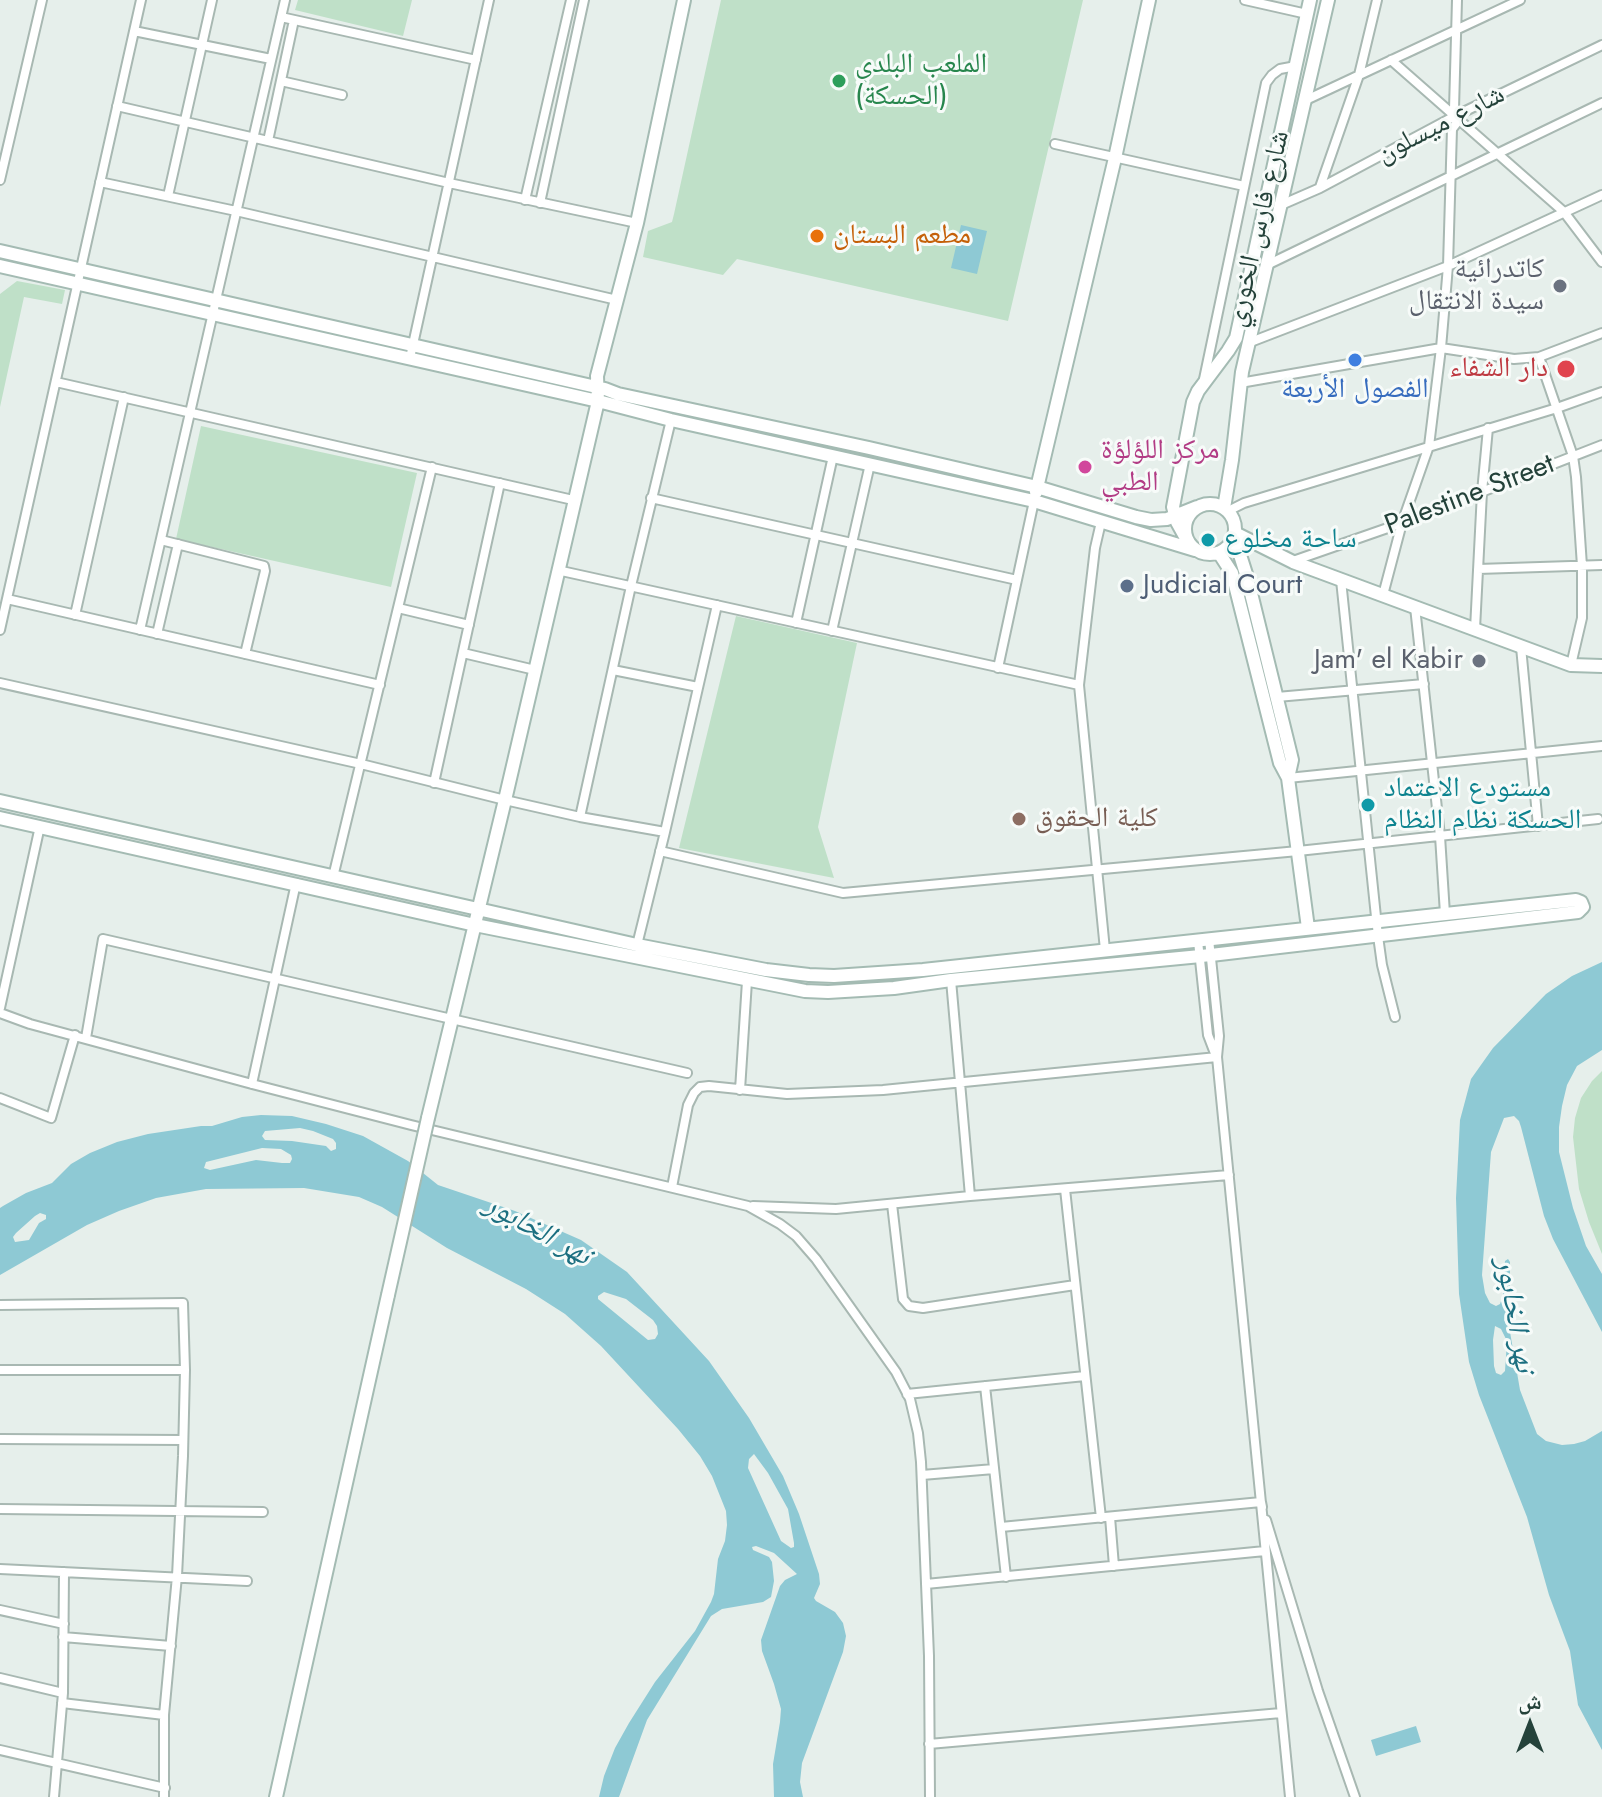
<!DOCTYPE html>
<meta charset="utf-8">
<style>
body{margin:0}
#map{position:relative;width:1602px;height:1797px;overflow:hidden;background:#e6efeb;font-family:Jost,"Noto Naskh Arabic",sans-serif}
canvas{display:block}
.north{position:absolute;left:1490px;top:1685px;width:80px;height:80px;-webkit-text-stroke:6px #f7fbf9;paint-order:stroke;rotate:0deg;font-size:22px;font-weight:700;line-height:32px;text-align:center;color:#24423a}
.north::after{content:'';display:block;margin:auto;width:28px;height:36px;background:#24423a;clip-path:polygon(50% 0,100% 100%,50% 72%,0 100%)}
</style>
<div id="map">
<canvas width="1602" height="1797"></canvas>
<div class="north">ش</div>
</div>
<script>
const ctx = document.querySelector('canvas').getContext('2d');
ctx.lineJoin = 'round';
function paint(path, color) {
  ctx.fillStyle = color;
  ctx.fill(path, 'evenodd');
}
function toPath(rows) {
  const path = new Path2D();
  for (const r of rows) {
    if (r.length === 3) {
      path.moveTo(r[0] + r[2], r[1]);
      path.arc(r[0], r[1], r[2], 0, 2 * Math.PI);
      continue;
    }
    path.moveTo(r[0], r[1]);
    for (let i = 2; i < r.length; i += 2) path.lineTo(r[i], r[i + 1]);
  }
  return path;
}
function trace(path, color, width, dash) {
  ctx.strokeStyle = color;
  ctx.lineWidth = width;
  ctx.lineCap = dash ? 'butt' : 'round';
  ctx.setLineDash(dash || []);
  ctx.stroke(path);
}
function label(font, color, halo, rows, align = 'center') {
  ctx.font = font + ' Jost,"Noto Naskh Arabic",sans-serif';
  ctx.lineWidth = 6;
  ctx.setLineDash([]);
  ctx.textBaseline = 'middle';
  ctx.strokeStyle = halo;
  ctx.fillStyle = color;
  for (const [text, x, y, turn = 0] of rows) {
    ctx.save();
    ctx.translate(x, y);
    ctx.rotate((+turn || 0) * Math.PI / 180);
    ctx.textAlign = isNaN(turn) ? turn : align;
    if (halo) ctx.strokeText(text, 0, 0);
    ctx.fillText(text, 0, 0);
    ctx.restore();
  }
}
const green = toPath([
 [298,0,412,0,403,36,295,10],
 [721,0,1083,0,1008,321,737,259,723,275,643,257,648,231,672,222,674,214],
 [17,281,65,290,62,304,24,297,0,407,0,294],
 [201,426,417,473,391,587,176,539],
 [736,616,857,643,818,827,834,878,679,848],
 [1602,1071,1602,1254,1589,1222,1579,1189,1573,1137,1575,1118,1581,1098,1592,1081]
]);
const water = toPath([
 [961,225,987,231,977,274,951,268],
 [1602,962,1602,1050,1577,1066,1567,1085,1562,1106,1559,1127,1559,1152,1573,1208,1586,1246,1602,1274,1602,1332,1553,1239,1544,1216,1521,1127,1519,1121,1514,1116,1504,1118,1491,1152,1482,1275,1485,1293,1490,1303,1496,1306,1500,1304,1503,1295,1505,1261,1508,1259,1510,1262,1510,1332,1520,1390,1537,1434,1546,1441,1562,1445,1574,1444,1585,1441,1602,1431,1602,1750,1578,1705,1570,1651,1549,1595,1527,1517,1479,1395,1469,1362,1459,1294,1456,1198,1460,1120,1471,1079,1493,1048,1546,994,1572,976],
 [1495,1326,1501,1329,1507,1341,1505,1371,1501,1375,1496,1373,1494,1366,1493,1340],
 [261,1115,292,1116,326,1124,363,1136,408,1161,438,1185,515,1211,581,1240,627,1272,709,1361,749,1418,783,1476,799,1514,819,1574,820,1584,814,1598,816,1601,835,1612,843,1623,846,1636,843,1652,802,1763,800,1782,803,1797,774,1797,773,1764,780,1722,781,1709,774,1684,762,1651,761,1640,780,1586,785,1580,797,1574,774,1553,756,1546,752,1547,753,1550,769,1557,772,1562,774,1581,771,1597,763,1602,722,1609,711,1616,647,1720,619,1797,599,1797,604,1776,615,1748,629,1723,655,1682,695,1631,711,1602,714,1594,718,1559,725,1541,727,1525,726,1511,712,1476,700,1456,678,1429,601,1346,565,1314,526,1289,447,1248,382,1207,359,1197,304,1188,206,1189,156,1198,119,1211,87,1225,0,1275,0,1208,3,1206,26,1193,52,1183,71,1164,90,1153,117,1142,148,1134,201,1126,212,1126,242,1117],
 [300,1128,313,1131,333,1139,336,1143,336,1149,331,1151,326,1146,292,1141,265,1140,262,1136,265,1131],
 [262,1148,281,1149,291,1155,292,1159,290,1163,282,1163,256,1160,210,1170,204,1168,206,1162],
 [40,1213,46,1215,46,1219,39,1223,29,1240,15,1242,13,1237,16,1233,35,1216],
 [604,1292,626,1299,653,1320,657,1326,658,1334,655,1339,648,1340,598,1299,598,1296],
 [754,1454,768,1473,788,1509,794,1543,794,1547,791,1548,781,1541,748,1468,749,1459],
 [1416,1726,1421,1742,1376,1756,1371,1740]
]);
const street = toPath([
 [1245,0,1307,14],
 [281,17,476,60],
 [134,31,271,59],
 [1391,60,1564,212,1602,262],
 [281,81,342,95],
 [1306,100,1520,0],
 [117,106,449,183,637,223],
 [1451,113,1454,109,1457,0],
 [268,141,294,20],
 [1055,144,1244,186],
 [0,180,42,0],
 [100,182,236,211,617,300],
 [1320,187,1359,75,1377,0],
 [168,196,212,0],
 [525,200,571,0],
 [540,203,584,0],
 [1281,205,1320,188,1455,116,1602,45],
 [1267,265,1602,103],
 [1248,343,1448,266,1602,195],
 [1539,357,1573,456,1576,477,1582,566,1582,618,1571,665],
 [410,358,489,0],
 [1204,379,1266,83,1272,75,1280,69,1296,66],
 [56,382,573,500],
 [1240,383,1441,348,1514,359,1539,357,1602,333],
 [651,498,1017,580],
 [1228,511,1244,503,1557,408,1602,392],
 [1101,522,1095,548,1079,685,1105,950],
 [161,540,264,566,265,571,245,654],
 [1293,561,1402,523,1602,445],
 [1478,569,1602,565],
 [557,570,1079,685],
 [1341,580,1378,936,1382,965,1395,1017],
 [1383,595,1402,523,1429,446,1441,348,1448,266,1452,129,1459,120],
 [7,599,380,685],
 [1415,607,1440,836,1445,914],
 [398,608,469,625],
 [75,615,124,397],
 [796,623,833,456],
 [1475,629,1482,492,1488,428],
 [0,630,141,0],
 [140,630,285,0],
 [832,631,870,464],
 [157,634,178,544],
 [1521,647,1538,826],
 [463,653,535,670],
 [998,668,1034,501],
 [613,670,698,687],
 [0,683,361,764,505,800,580,817,665,832],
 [1277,697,1424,684],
 [1288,778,1602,746],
 [434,783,500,483],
 [580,817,631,586,671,420],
 [660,851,843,893,1298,851,1598,819],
 [333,877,432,467],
 [1209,939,1219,1036,1217,1057,1290,1797],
 [1198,941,1208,1035,1216,1056],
 [637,945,665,832,717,605],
 [951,980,970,1196],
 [0,1008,40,826],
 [0,1013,30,1024,252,1084,411,1125,748,1206,780,1224,796,1236,816,1259,896,1372,910,1399,918,1433,921,1462,929,1656,930,1797],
 [86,1038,103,939,687,1073],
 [252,1084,296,883],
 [740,1090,747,981],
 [0,1098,51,1118,75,1035],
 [672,1187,688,1105,694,1093,700,1087,709,1086,787,1094,883,1090,1217,1057],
 [1065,1189,1101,1518],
 [892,1204,903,1299,909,1306,923,1308,1075,1285],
 [753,1206,836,1209,970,1196,1229,1175],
 [0,1305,183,1303,185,1370,183,1456,177,1576,164,1715,164,1797],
 [0,1370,185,1370],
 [985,1386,1006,1577],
 [907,1394,1085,1376],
 [0,1439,183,1440],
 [922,1475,994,1469],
 [0,1509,263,1512],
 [1110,1517,1114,1566],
 [1266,1520,1318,1691,1355,1797],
 [1001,1527,1261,1502,1262,1507],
 [0,1569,247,1581],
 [926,1584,1265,1551],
 [0,1610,64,1624],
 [63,1637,171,1646],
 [0,1678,63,1693],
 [62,1703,164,1715],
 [929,1744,1281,1713],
 [0,1750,165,1788],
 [54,1797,63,1693,64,1572]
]);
const secondary = toPath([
 [0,251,605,389,618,394,869,448,1037,487,1136,517,1151,520,1167,519,1197,507],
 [0,266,598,401,671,420,1034,501,1195,550],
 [1036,492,1115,158,1149,0],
 [1210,529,25],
 [1224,508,1232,460,1242,372,1328,0],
 [1235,533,1293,562,1571,665,1602,666],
 [1234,536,1247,577,1292,760,1288,778,1308,928],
 [1187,540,1177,522,1173,507,1193,402,1198,391,1228,351,1236,338,1310,0],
 [1219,553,1232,573,1280,763,1288,778],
 [0,801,637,945,766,970,809,975,834,976,923,970,1576,900,1581,902,1583,907,1578,912,1211,955,951,980,894,988,828,992,805,991,475,925,0,818],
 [428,1118,505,800,598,401,597,376,637,223,684,0],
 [276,1797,388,1295]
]);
const secondaryBridge = toPath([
 [388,1295,428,1118]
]);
const markers = [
 [839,81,8,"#2e9e5b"],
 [817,236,8,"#e8710a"],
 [1560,286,8,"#6b7280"],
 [1355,360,8,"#3f7fe0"],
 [1566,369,10,"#e0444e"],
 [1085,467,8,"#d1479c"],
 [1208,540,8,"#0f9aa8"],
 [1127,586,8,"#5c6f8a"],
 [1479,661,8,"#6b7280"],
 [1368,805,8,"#0f9aa8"],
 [1019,819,8,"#8d6e63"]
];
const leisureNames = [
 ["الملعب البلدي",855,65],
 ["(الحسكة)",855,97]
];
const streetNames = [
 ["شارع ميسلون",1441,125,-27],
 ["شارع فارس الخوري",1259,229,-77],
 ["Palestine Street",1470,496,-21]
];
const foodNames = [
 ["مطعم البستان",833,236]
];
const worshipNames = [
 ["كاتدرائية",1544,270],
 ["سيدة الانتقال",1544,302],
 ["Jam' el Kabir",1463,661]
];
const healthNames = [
 ["دار الشفاء",1548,369]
];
const shopNames = [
 ["الفصول الأربعة",1355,390]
];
const hotelNames = [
 ["مركز اللؤلؤة",1101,451],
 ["الطبي",1101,483]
];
const cultureNames = [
 ["ساحة مخلوع",1224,540],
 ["مستودع الاعتماد",1384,789],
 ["الحسكة نظام النظام",1384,821]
];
const serviceNames = [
 ["Judicial Court",1143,586]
];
const educationNames = [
 ["كلية الحقوق",1035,819]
];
const waterNames = [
 ["نهر الخابور",537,1231,29],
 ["نهر الخابور",1514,1315,80]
];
paint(green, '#bfe0c8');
paint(water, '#8ec9d4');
trace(street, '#a8b8b2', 12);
trace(secondary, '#a4bbb3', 16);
trace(street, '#fff', 8);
trace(secondary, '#fff', 12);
trace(secondaryBridge, '#a4bbb3', 16, []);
trace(secondaryBridge, '#fff', 12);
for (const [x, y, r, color] of markers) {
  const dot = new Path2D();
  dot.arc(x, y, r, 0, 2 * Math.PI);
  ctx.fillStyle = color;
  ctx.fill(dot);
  trace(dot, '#f7fbf9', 3);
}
label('28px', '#27864d', '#f7fbf9', leisureNames, 'left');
label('28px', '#24423a', '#f7fbf9', streetNames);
label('28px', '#c56008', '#f7fbf9', foodNames, 'left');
label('28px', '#5b616d', '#f7fbf9', worshipNames, 'right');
label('28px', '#be3a42', '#f7fbf9', healthNames, 'right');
label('28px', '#366cbe', '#f7fbf9', shopNames);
label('28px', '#b23c85', '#f7fbf9', hotelNames, 'left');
label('28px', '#0d838f', '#f7fbf9', cultureNames, 'left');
label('28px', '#4e5e75', '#f7fbf9', serviceNames, 'left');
label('28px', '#785e54', '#f7fbf9', educationNames, 'left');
label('italic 30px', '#1c6f80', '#f7fbf9', waterNames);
</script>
